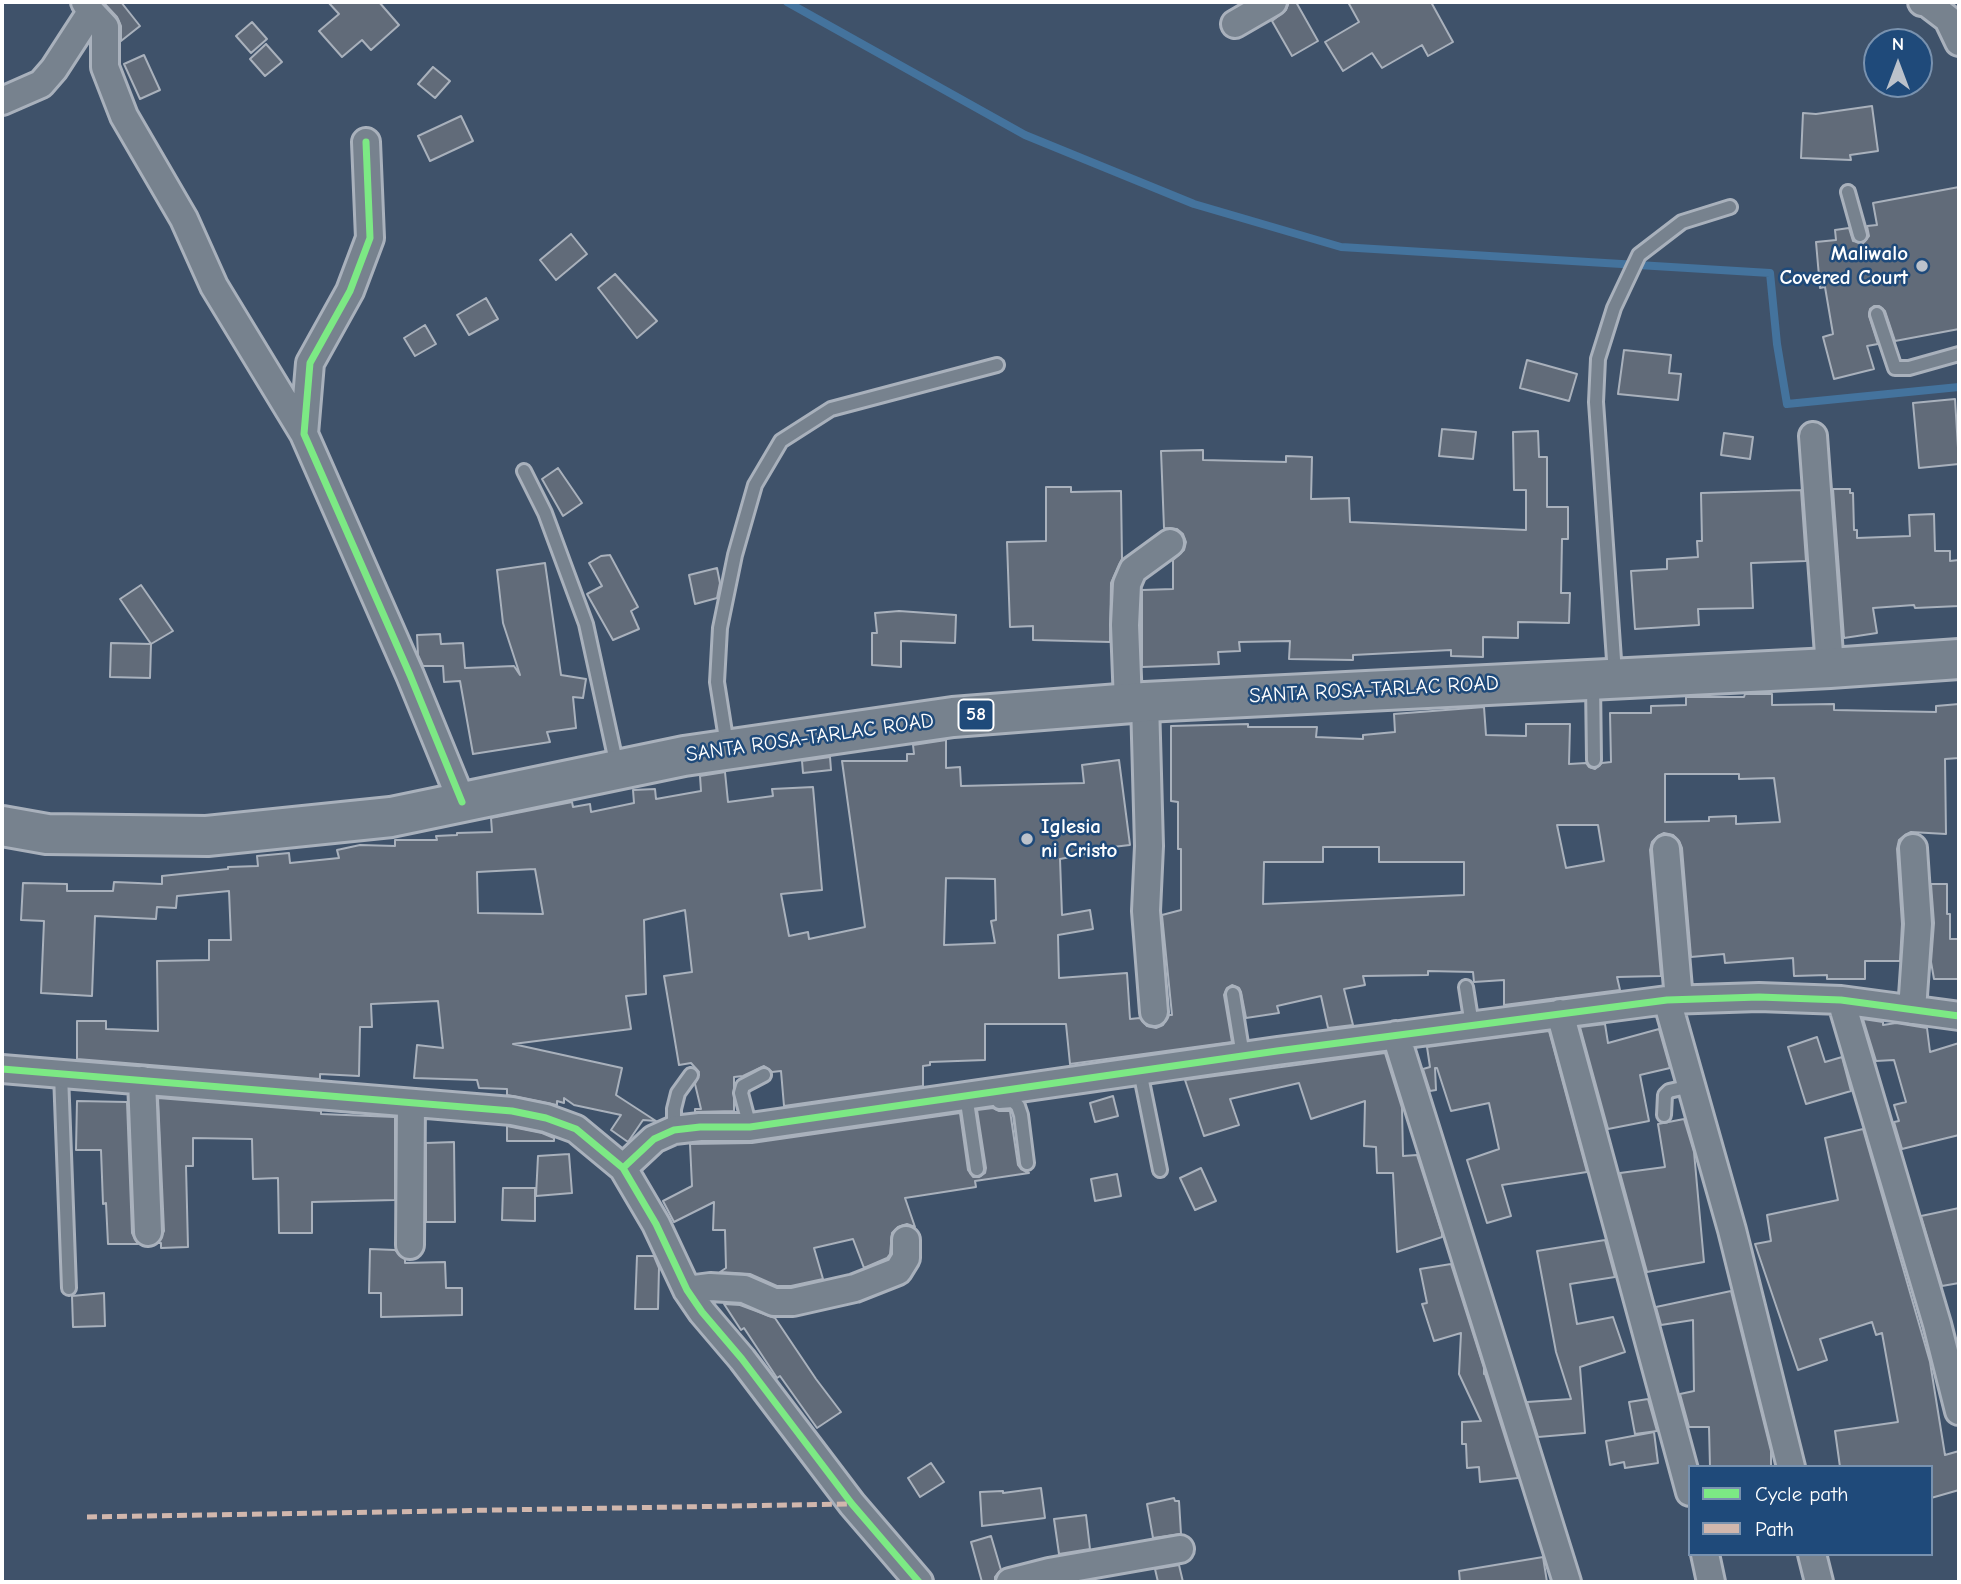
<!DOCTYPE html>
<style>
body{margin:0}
#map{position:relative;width:1961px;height:1584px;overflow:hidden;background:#3f526a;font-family:"Comic Neue",sans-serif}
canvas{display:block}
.frame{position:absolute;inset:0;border:4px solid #fff;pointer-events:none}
.legend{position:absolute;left:1688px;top:1465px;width:245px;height:91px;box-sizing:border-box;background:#1f4a7a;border:2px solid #7992af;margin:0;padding:9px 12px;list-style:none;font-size:21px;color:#fff}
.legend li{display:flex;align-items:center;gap:14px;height:35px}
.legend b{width:35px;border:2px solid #7992af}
.north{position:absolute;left:1863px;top:28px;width:70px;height:70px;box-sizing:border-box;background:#1f4a7a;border:2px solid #7992af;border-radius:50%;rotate:0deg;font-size:19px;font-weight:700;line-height:28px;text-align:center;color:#fff}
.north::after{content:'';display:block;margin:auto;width:24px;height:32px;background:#bcc2cb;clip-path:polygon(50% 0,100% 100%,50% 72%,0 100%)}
</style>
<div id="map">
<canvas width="1961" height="1584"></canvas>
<div class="frame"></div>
<ul class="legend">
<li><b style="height:9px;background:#7ce984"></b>Cycle path</li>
<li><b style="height:9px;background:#d1b7ad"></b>Path</li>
</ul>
<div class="north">N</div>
</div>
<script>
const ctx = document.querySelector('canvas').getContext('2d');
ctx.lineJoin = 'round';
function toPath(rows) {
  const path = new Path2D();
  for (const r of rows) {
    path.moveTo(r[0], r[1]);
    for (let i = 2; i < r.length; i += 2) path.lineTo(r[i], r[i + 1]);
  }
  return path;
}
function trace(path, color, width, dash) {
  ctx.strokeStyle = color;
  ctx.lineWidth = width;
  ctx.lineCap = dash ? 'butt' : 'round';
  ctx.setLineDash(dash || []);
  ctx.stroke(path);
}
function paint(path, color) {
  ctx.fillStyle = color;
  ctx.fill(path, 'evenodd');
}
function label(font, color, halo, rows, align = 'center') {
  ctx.font = font + ' "Comic Neue",sans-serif';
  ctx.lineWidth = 5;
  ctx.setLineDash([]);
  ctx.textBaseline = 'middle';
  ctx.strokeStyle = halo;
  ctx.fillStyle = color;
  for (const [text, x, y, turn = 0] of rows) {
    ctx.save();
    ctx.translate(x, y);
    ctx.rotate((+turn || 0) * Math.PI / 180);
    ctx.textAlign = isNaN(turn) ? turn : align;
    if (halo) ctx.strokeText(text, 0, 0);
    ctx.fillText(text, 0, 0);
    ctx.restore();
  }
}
const stream = toPath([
 [787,2,1025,135,1194,204,1341,247,1770,273,1777,344,1787,404,1959,387]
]);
const building = toPath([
 [103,2,121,2,140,26,121,41,121,26,117,17,103,2],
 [328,2,379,2,399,25,371,50,362,40,342,57,319,31,339,14,328,2],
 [1289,2,1296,2,1318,41,1292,56,1272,21,1286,10,1289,2],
 [1348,2,1431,2,1453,42,1428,56,1422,45,1382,68,1372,53,1343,71,1325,42,1359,22,1348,2],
 [252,22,267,39,251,53,236,36,252,22],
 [266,44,282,62,265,76,250,59,266,44],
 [144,55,160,90,140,99,124,64,144,55],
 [433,67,450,81,435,98,418,84,433,67],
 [1872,106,1878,151,1850,155,1851,160,1801,158,1803,113,1816,114,1872,106],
 [461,116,473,141,430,161,418,136,461,116],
 [1959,187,1959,329,1895,341,1885,311,1879,306,1874,306,1870,309,1869,316,1878,344,1867,346,1874,369,1834,379,1823,337,1833,334,1825,287,1820,288,1816,242,1836,240,1835,230,1849,228,1853,241,1863,243,1869,236,1867,226,1877,225,1873,203,1959,187],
 [571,234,587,254,556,280,540,260,571,234],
 [615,274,657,321,637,338,598,288,615,274],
 [486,298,498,319,469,335,457,315,486,298],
 [425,325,436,344,415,356,404,338,425,325],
 [1624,350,1671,355,1669,373,1681,374,1678,400,1618,394,1624,350],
 [1527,360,1577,374,1569,401,1520,388,1527,360],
 [1955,399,1959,464,1919,468,1913,403,1955,399],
 [1442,429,1476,432,1473,459,1439,456,1442,429],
 [1538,431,1539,457,1547,457,1547,507,1568,507,1568,539,1562,539,1561,593,1570,593,1569,623,1518,622,1518,638,1483,637,1483,657,1451,656,1451,650,1353,655,1353,660,1289,659,1290,641,1239,642,1240,651,1218,652,1219,664,1142,667,1142,590,1173,589,1173,560,1184,550,1186,542,1183,534,1177,529,1164,528,1161,451,1203,450,1203,460,1286,462,1286,456,1312,457,1311,499,1349,498,1350,522,1526,530,1526,490,1514,490,1513,432,1538,431],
 [1724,433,1753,437,1750,459,1721,455,1724,433],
 [558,468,582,503,563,516,542,479,558,468],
 [1046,487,1071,487,1071,492,1121,491,1122,559,1111,583,1110,642,1033,640,1033,626,1010,627,1007,542,1046,541,1046,487],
 [1833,489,1850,489,1850,493,1853,493,1854,530,1857,530,1857,538,1910,536,1909,515,1934,514,1935,551,1950,551,1950,561,1959,560,1959,606,1915,608,1914,605,1873,608,1877,633,1844,638,1833,489],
 [1801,490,1806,561,1751,563,1753,608,1698,609,1699,625,1635,629,1631,571,1667,569,1667,559,1698,557,1697,541,1702,541,1701,493,1801,490],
 [610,555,638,607,631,611,639,629,613,640,587,594,602,586,589,563,601,556,610,555],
 [545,563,561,675,586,679,583,698,573,697,576,728,547,732,550,742,473,754,460,681,444,682,443,666,423,666,418,655,417,635,440,634,441,644,463,643,465,668,514,666,520,675,503,623,497,570,545,563],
 [717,568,720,583,717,598,695,604,689,575,717,568],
 [141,585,173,631,151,644,150,678,110,677,111,643,151,644,120,599,141,585],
 [899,611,956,615,955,643,901,641,901,667,872,665,872,633,877,633,875,613,899,611],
 [1745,694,1772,694,1772,705,1834,704,1834,710,1936,712,1936,706,1959,704,1959,758,1945,759,1946,834,1911,832,1905,835,1899,840,1897,849,1902,924,1900,961,1865,961,1865,979,1827,979,1827,975,1794,976,1793,958,1725,963,1724,954,1691,957,1682,848,1679,841,1673,835,1664,833,1658,836,1652,842,1650,850,1661,976,1617,977,1620,990,1504,1005,1504,980,1474,982,1473,972,1428,971,1428,975,1363,976,1365,985,1344,989,1353,1025,1328,1028,1321,996,1277,1006,1279,1013,1246,1018,1241,992,1239,988,1232,985,1227,988,1224,995,1232,1042,1070,1064,1066,1024,985,1024,985,1060,930,1062,930,1065,923,1066,923,1086,784,1106,781,1071,772,1072,764,1066,743,1076,734,1077,734,1111,695,1112,695,1109,701,1109,695,1084,699,1072,691,1063,679,1065,664,976,692,972,685,910,644,920,646,994,626,996,631,1029,513,1044,622,1068,616,1095,656,1121,643,1120,628,1142,611,1130,621,1115,574,1105,564,1098,564,1103,557,1101,557,1105,507,1095,507,1089,479,1088,477,1080,414,1078,417,1045,443,1048,438,1001,371,1004,372,1027,360,1027,359,1076,320,1074,320,1079,77,1059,77,1021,106,1021,106,1029,158,1031,157,961,209,960,209,940,231,940,229,891,177,896,176,908,157,907,156,919,95,916,92,996,41,993,44,921,21,920,23,883,67,884,67,891,113,891,114,882,162,884,162,876,228,869,228,867,258,866,257,856,289,853,290,863,339,858,337,850,360,845,395,846,395,840,437,840,436,836,457,835,457,833,492,832,491,818,572,802,573,807,590,804,591,812,634,803,633,790,655,789,656,799,701,791,700,776,725,772,728,802,773,796,772,789,813,787,822,890,781,894,789,936,808,932,809,939,865,927,842,761,907,761,907,754,914,754,913,745,946,740,946,768,960,767,961,786,1084,783,1082,765,1119,760,1130,845,1086,850,1086,854,1060,859,1062,915,1090,910,1093,929,1058,935,1059,978,1127,973,1130,1019,1140,1018,1147,1026,1156,1028,1163,1025,1169,1015,1172,1015,1162,915,1181,910,1181,849,1178,849,1178,802,1171,801,1171,726,1248,724,1248,727,1317,727,1316,737,1363,739,1363,735,1395,732,1394,714,1484,707,1486,735,1526,736,1526,724,1570,724,1569,764,1586,763,1589,767,1595,769,1602,763,1611,762,1610,713,1651,713,1651,706,1686,705,1686,697,1744,697,1745,694],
 [1665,774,1739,774,1739,779,1774,778,1780,822,1736,824,1736,816,1709,817,1709,821,1665,822,1665,774],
 [1557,825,1598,825,1604,861,1566,868,1557,825],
 [1323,847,1379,847,1379,862,1464,862,1464,895,1263,904,1264,862,1323,862,1323,847],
 [535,869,543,914,478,913,477,872,535,869],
 [946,878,995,879,996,920,991,921,995,943,944,945,946,878],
 [830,757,831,770,803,773,802,761,830,757],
 [1931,884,1947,884,1947,914,1950,914,1950,939,1959,939,1959,979,1934,979,1931,962,1934,923,1931,884],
 [1863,1019,1883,1022,1883,1025,1896,1023,1927,1028,1930,1052,1959,1043,1959,1135,1902,1149,1894,1122,1899,1121,1894,1105,1906,1102,1894,1060,1876,1061,1863,1019],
 [1605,1024,1608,1043,1659,1029,1670,1068,1640,1075,1649,1121,1608,1129,1580,1027,1605,1024],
 [1549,1031,1587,1172,1502,1185,1511,1216,1487,1223,1467,1160,1499,1149,1489,1103,1451,1111,1437,1068,1435,1068,1436,1090,1430,1091,1423,1069,1430,1067,1427,1047,1549,1031],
 [1817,1037,1825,1062,1842,1057,1851,1091,1806,1104,1788,1047,1817,1037],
 [1385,1053,1402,1108,1403,1156,1417,1155,1442,1233,1442,1237,1397,1252,1393,1173,1377,1173,1376,1147,1364,1146,1365,1101,1311,1119,1299,1083,1230,1099,1239,1125,1204,1136,1185,1080,1385,1053],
 [1113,1096,1118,1116,1095,1122,1090,1103,1113,1096],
 [158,1098,321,1111,321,1114,395,1117,395,1200,312,1202,312,1233,279,1233,278,1178,253,1179,252,1139,193,1138,193,1166,186,1166,188,1247,161,1248,161,1243,158,1243,164,1231,158,1098],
 [77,1101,127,1102,132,1233,138,1244,108,1244,106,1203,103,1204,101,1150,76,1150,77,1101],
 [993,1108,999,1111,1010,1111,1018,1165,1021,1169,1029,1173,975,1181,976,1187,905,1198,915,1227,907,1224,898,1227,892,1233,890,1254,887,1258,864,1268,853,1239,814,1248,823,1279,791,1286,777,1286,750,1274,720,1272,726,1268,725,1230,713,1230,714,1202,674,1222,663,1201,692,1186,690,1144,752,1143,960,1113,968,1170,973,1177,979,1177,985,1173,986,1168,977,1110,993,1108],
 [1684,1119,1694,1152,1704,1262,1647,1272,1620,1173,1665,1167,1658,1124,1684,1119],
 [507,1126,542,1133,554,1138,554,1141,507,1141,507,1126],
 [1863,1129,1930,1362,1945,1455,1959,1451,1959,1490,1931,1498,1931,1467,1840,1467,1835,1431,1898,1422,1882,1333,1876,1335,1872,1322,1820,1339,1827,1360,1798,1370,1755,1244,1771,1241,1767,1215,1838,1200,1825,1138,1863,1129],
 [454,1142,455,1222,426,1222,426,1143,454,1142],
 [569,1154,572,1193,536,1196,538,1156,569,1154],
 [1201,1168,1216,1201,1195,1210,1180,1178,1201,1168],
 [1117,1174,1121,1196,1095,1201,1091,1179,1117,1174],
 [503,1188,535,1188,535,1221,502,1220,503,1188],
 [1959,1208,1959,1283,1942,1286,1921,1216,1959,1208],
 [1605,1240,1615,1277,1570,1284,1577,1324,1613,1317,1625,1352,1580,1367,1585,1433,1538,1437,1527,1402,1571,1399,1556,1352,1537,1251,1605,1240],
 [370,1249,395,1250,405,1259,405,1263,445,1262,446,1288,462,1288,462,1315,381,1317,381,1293,369,1293,370,1249],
 [637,1256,654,1256,659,1268,658,1309,635,1309,637,1256],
 [1451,1264,1484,1368,1484,1374,1485,1374,1518,1478,1480,1482,1479,1467,1467,1468,1466,1444,1462,1444,1462,1422,1481,1421,1459,1374,1461,1333,1434,1341,1422,1304,1427,1303,1420,1269,1451,1264],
 [1731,1291,1771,1451,1771,1467,1710,1467,1709,1427,1689,1427,1680,1394,1694,1391,1693,1320,1661,1325,1656,1307,1731,1291],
 [104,1293,105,1326,73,1327,72,1296,104,1293],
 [724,1304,740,1305,775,1318,816,1379,841,1412,817,1428,780,1376,777,1378,744,1328,741,1330,724,1304],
 [1648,1399,1657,1431,1635,1434,1629,1402,1648,1399],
 [1654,1432,1658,1463,1625,1468,1624,1462,1610,1465,1606,1441,1654,1432],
 [931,1463,944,1482,920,1497,908,1478,931,1463],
 [1041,1488,1045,1518,982,1526,980,1492,1003,1491,1003,1493,1041,1488],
 [1174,1498,1175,1501,1179,1501,1181,1534,1153,1538,1147,1504,1174,1498],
 [1086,1515,1090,1549,1059,1554,1054,1519,1086,1515],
 [991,1536,1001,1570,995,1577,995,1582,982,1582,971,1542,991,1536],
 [1543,1557,1547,1582,1460,1582,1459,1571,1543,1557],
 [1179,1565,1183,1582,1158,1582,1155,1569,1179,1565]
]);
const service = toPath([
 [1848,192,1860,235],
 [1877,314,1895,368,1909,368,1959,354],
 [524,471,545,513,586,624,617,766],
 [1615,674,1596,402,1598,359,1614,308,1639,255,1682,222,1730,207],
 [1593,683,1594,760],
 [727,745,717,682,720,628,735,555,755,485,781,441,831,409,997,365],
 [1466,987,1472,1025],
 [1233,994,1243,1056],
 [1140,1071,1160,1170],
 [61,1074,69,1288],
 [966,1095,977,1169],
 [999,1102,1013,1101,1018,1106,1021,1115,1027,1163],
 [1664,1115,1665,1095,1669,1091,1691,1086],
 [750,1127,741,1093,743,1086,764,1075],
 [674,1130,674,1109,678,1093,691,1075]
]);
const minor = toPath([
 [1922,2,1927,3,1948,19,1959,42],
 [91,12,105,27,105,67,124,116,184,219,214,286,304,434],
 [1235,24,1273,2],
 [2,101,41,84,54,69,91,12,85,2],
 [366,142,370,238,350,291,310,363,304,434,410,675,462,802],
 [1813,436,1830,668],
 [1145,702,1149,846,1146,911,1154,1012],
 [1128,703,1125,625,1127,584,1133,570,1170,543],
 [1666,849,1679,1000],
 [1667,1000,1732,1230,1791,1467],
 [1841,1000,1937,1324,1959,1411],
 [1912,1010,1918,924,1913,848],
 [1560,1013,1690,1492],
 [1396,1035,1567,1582],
 [2,1069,512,1111,546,1118,576,1129,623,1168,656,1224,687,1290,702,1312,742,1359,852,1504,919,1582],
 [142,1080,148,1232],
 [623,1168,654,1139,674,1130,700,1127,750,1127,1277,1051,1667,1000,1759,997,1841,1000,1959,1016],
 [410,1245,411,1103],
 [687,1290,710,1287,744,1289,774,1302,793,1302,855,1288,898,1271,906,1258,906,1240],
 [1705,1554,1711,1582],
 [1812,1554,1819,1582],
 [1010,1582,1049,1572,1180,1549]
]);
const trunk = toPath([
 [2,826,47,834,207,836,391,817,684,756,953,717,1145,702,1830,668,1959,659]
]);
const quiet = toPath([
 [87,1517,852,1504]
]);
const cycleway = toPath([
 [366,142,370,238,350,291,310,363,304,434,410,675,462,802],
 [2,1069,512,1111,546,1118,576,1129,623,1168,656,1224,687,1290,702,1312,742,1359,852,1504,919,1582],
 [623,1168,654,1139,674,1130,700,1127,750,1127,1277,1051,1667,1000,1759,997,1841,1000,1959,1016]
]);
const markers = [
 [1922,266,7,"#bcc2cb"],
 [1027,839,7,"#bcc2cb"]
];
const shields = [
 [976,715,35]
];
const shieldNames = [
 ["58",976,715]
];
const poiNames = [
 ["Maliwalo",1908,254],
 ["Covered Court",1908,278],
 ["Iglesia",1041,827,"left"],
 ["ni Cristo",1041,851,"left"]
];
const streetNames = [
 ["SANTA ROSA-TARLAC ROAD",1374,690,-3],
 ["SANTA ROSA-TARLAC ROAD",810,738,-8]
];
trace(stream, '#44739d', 8);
paint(building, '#616b79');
trace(building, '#a9b1bc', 2);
trace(service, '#a9b1bc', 18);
trace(minor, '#a9b1bc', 32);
trace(trunk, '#a9b1bc', 44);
trace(service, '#77828e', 12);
trace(minor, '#77828e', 26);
trace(trunk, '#77828e', 38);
trace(quiet, '#d1b7ad', 5, [10, 5]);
trace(cycleway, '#7ce984', 7);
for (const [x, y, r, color] of markers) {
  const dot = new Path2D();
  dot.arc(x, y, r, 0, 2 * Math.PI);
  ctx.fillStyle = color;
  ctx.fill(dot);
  trace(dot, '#1f4a7a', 2.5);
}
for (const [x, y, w] of shields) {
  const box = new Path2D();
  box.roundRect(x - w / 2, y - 15.5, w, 31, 5);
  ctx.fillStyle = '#1f4a7a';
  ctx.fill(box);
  trace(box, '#fff', 2);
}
label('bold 19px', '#fff', null, shieldNames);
label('bold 21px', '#fff', '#1f4a7a', poiNames, 'right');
label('21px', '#fff', '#1f4a7a', streetNames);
</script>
